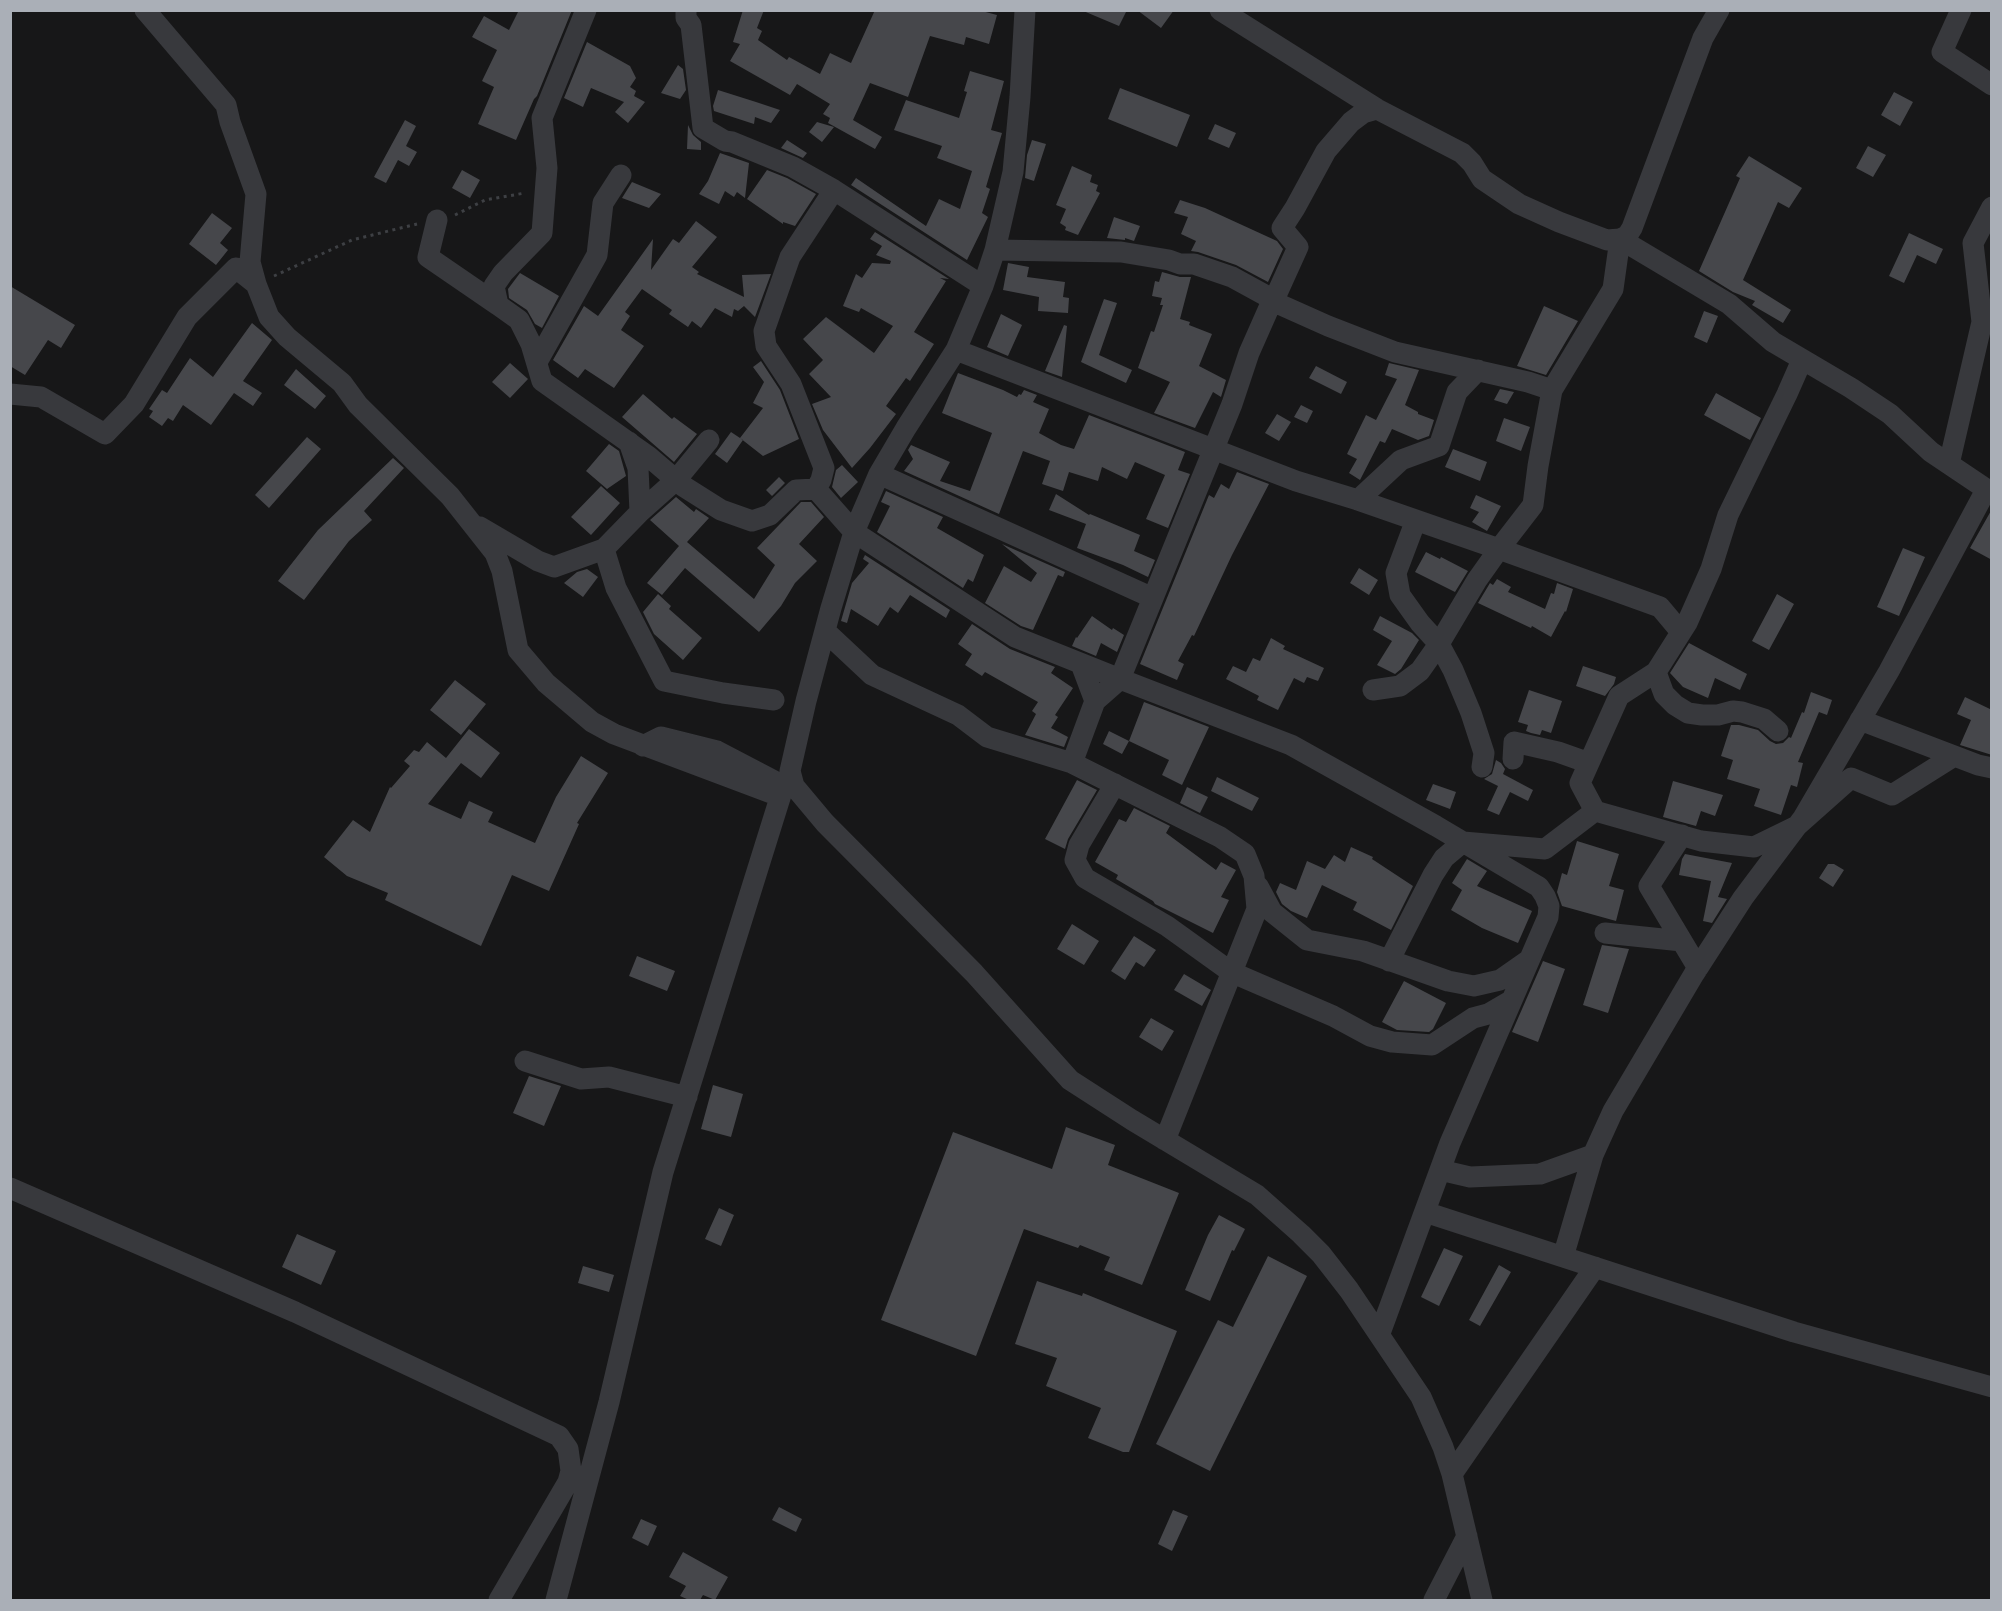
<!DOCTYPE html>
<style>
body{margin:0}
#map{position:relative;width:2002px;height:1611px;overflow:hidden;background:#171718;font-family:"Space Grotesk",sans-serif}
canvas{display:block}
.frame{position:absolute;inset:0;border:12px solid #aaafb7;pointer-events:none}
</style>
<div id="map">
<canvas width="2002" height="1611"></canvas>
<div class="frame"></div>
</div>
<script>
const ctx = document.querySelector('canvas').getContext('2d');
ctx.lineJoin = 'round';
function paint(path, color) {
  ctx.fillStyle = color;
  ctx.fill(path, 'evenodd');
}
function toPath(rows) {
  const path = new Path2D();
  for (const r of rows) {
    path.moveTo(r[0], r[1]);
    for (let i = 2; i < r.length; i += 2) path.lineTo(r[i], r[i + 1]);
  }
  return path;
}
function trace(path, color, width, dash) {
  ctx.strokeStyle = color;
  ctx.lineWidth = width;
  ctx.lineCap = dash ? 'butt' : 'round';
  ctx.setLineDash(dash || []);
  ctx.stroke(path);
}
const building = toPath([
 [519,10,572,10,537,96,534,99,516,140,478,124,494,87,482,81,497,50,472,37,484,16,509,30],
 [743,10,764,10,757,28,762,31,758,40,787,60,789,57,820,74,830,53,851,63,875,10,978,10,997,15,989,44,966,37,964,45,930,36,908,97,870,83,853,120,882,137,875,149,828,123,830,118,823,114,830,104,797,84,790,95,730,61,740,44,733,42],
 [1081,10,1127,10,1119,26],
 [1137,10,1174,10,1161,28],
 [587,42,630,66,636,78,630,87,636,91,634,96,645,102,628,123,615,112,624,102,591,88,583,107,564,98],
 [678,65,683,69,686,90,680,99,661,93],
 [970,71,1004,81,991,130,1002,133,986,187,990,189,982,213,988,217,967,260,851,185,856,178,926,226,939,199,960,209,972,171,937,158,942,146,894,130,906,100,959,118,967,92,964,91],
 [1120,88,1190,115,1177,147,1108,119],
 [718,90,756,102,780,110,771,123,755,117,754,124,714,111,713,106],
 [1894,92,1913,102,1900,126,1881,115],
 [405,120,416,126,406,146,417,152,409,166,398,160,386,183,374,177],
 [817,122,834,127,822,142,809,132],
 [1215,124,1236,133,1229,148,1208,139],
 [688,125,693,135,701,142,701,150,687,149],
 [787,140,807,153,803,158,781,148],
 [1032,140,1046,144,1034,181,1025,178,1027,155],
 [1868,146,1886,155,1873,177,1856,168],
 [720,153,749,163,745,198,737,192,734,197,725,191,719,204,699,194,708,181],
 [1749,156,1802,188,1789,208,1778,202,1743,280,1791,310,1783,323,1752,305,1755,301,1733,292,1699,271,1740,178,1736,176],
 [1072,166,1092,175,1090,182,1098,185,1096,191,1100,193,1078,235,1065,230,1066,227,1060,223,1066,209,1056,205],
 [462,170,480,180,470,198,452,188],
 [767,170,787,178,816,194,795,226,783,222,783,224,747,199],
 [632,182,661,194,649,208,622,198],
 [1180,200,1205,208,1277,241,1283,249,1268,282,1236,265,1198,252,1191,251,1196,241,1181,234,1188,217,1174,213],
 [212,213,232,228,220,243,228,250,216,265,189,244],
 [1114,217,1140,226,1134,241,1125,238,1125,240,1107,238],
 [696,221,717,237,692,267,699,272,697,274,744,297,742,275,771,274,755,317,744,306,738,311,734,309,732,317,715,308,701,328,692,321,688,327,669,314,672,310,642,289,625,312,630,316,621,330,644,346,614,388,585,369,578,378,553,360,584,306,598,316,653,239,651,270,673,239,679,243],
 [875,232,949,279,940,278,946,281,914,332,934,344,910,381,906,378,886,406,896,414,870,448,852,468,823,430,812,404,831,397,809,374,823,360,803,339,826,317,874,353,893,326,861,308,859,312,843,306,856,274,862,278,872,263,890,264,891,261,876,255,882,246,870,239],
 [1909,233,1943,249,1936,264,1917,255,1904,283,1889,276],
 [1008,263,1029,267,1027,277,1065,282,1063,297,1069,298,1068,313,1038,311,1039,297,1003,290],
 [1162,272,1180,277,1191,277,1180,319,1190,322,1189,325,1212,334,1199,366,1226,380,1221,397,1213,392,1195,428,1154,413,1170,382,1138,368,1151,331,1154,332,1163,305,1160,305,1162,298,1152,296,1155,281,1159,282],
 [520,273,559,296,542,328,535,324,527,310,509,298,508,289],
 [10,286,75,325,61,348,48,340,25,375,10,366],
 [1104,299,1117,303,1099,355,1132,370,1126,383,1081,362],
 [1544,306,1578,321,1546,375,1517,366],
 [1704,311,1718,316,1707,343,1694,337],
 [1001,314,1022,325,1008,356,987,347],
 [252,323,272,340,243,381,262,393,253,406,234,393,211,425,183,405,173,421,168,418,162,426,149,417,153,411,149,409,162,390,167,393,190,358,213,377],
 [1064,325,1067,326,1062,377,1045,371],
 [761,361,780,390,799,439,763,456,740,438,763,408,753,403,764,382,753,367],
 [510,363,528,379,510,398,492,382],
 [1389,363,1419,370,1405,405,1418,412,1418,414,1434,420,1429,436,1418,440,1392,429,1385,443,1380,441,1360,480,1349,473,1357,459,1347,454,1366,415,1376,420,1397,379,1385,375],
 [1316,366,1347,382,1341,394,1309,378],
 [296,369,326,396,315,409,284,385],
 [958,373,1003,390,1017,397,1019,394,1021,395,1024,390,1037,395,1033,402,1049,409,1039,433,1061,445,1074,449,1089,415,1185,452,1178,470,1190,474,1168,528,1146,519,1165,475,1135,462,1127,479,1102,467,1098,481,1069,472,1063,491,1042,484,1050,461,1023,451,999,514,904,471,913,459,908,450,911,445,950,462,940,481,970,491,992,433,942,413],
 [1500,389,1514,392,1507,404,1494,400],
 [1716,393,1761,418,1750,440,1704,415],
 [643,394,672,419,674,417,697,434,674,462,622,417],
 [1301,405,1313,411,1307,423,1294,417],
 [1277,414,1291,422,1279,441,1265,433],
 [1504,418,1530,427,1521,451,1496,441],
 [731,432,743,440,727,463,715,454],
 [307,437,321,449,269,508,255,495],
 [609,444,619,451,626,476,607,489,586,471],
 [1453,449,1487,462,1480,481,1445,467],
 [393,458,404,468,364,511,372,520,349,541,304,600,278,581,318,530],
 [842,465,858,482,841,498,832,487,836,470],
 [1237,472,1269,484,1232,555,1194,636,1192,635,1178,661,1184,664,1177,680,1140,664,1209,495,1214,498,1221,484,1229,489],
 [779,477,785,483,772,496,766,490],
 [601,486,620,503,591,535,571,517],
 [886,491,943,517,937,528,984,555,973,582,968,579,963,588,877,532,890,506,881,502],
 [1056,494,1089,515,1090,514,1140,535,1134,551,1155,560,1148,577,1123,565,1077,548,1086,524,1049,510],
 [1476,495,1501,506,1487,531,1472,522,1479,512,1470,508],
 [676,497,694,512,696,509,709,518,687,542,754,599,775,565,757,548,801,502,811,502,824,517,799,544,817,561,795,583,781,606,759,632,685,568,662,595,647,583,679,546,650,520],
 [1992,509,1992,560,1970,548],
 [1002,544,1065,572,1063,577,1058,575,1033,630,1021,626,985,603,1004,566,1031,582,1037,573],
 [1903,548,1925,557,1899,616,1877,607],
 [1426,552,1440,559,1441,557,1468,571,1455,592,1415,572],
 [865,555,950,610,946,618,910,595,898,613,890,607,878,626,851,609,847,623,841,621,852,583,869,563,863,559],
 [1359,568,1378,580,1369,595,1350,583],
 [587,569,598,577,583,597,564,583,577,572],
 [1497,579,1511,587,1508,592,1545,609,1551,593,1554,594,1557,583,1573,589,1566,612,1565,611,1551,637,1532,626,1531,628,1478,603,1490,583,1493,585],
 [658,594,671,606,669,609,702,638,683,660,654,634,643,612],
 [1777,594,1794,604,1769,650,1752,641],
 [1092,616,1112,630,1113,628,1124,635,1117,652,1101,643,1096,656,1072,646,1076,637,1077,638],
 [1380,616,1412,633,1419,640,1401,669,1395,674,1377,665,1392,641,1373,630],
 [972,624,1010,649,1055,667,1051,673,1073,688,1055,715,1058,717,1051,728,1068,737,1064,747,1025,735,1036,714,1032,711,1038,702,985,672,982,676,965,665,972,654,958,644],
 [1271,638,1285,646,1283,649,1324,668,1318,681,1307,677,1304,683,1294,678,1278,710,1257,700,1259,696,1226,679,1233,666,1246,672,1253,658,1260,661],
 [1689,643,1747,674,1740,690,1715,678,1708,698,1683,687,1670,673],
 [1583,666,1616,677,1614,684,1605,696,1576,686],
 [455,680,486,704,461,735,430,710],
 [1529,690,1562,701,1551,733,1542,730,1540,735,1531,733,1526,731,1528,725,1518,722],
 [1811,692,1832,700,1827,715,1819,712,1798,762,1803,763,1797,787,1791,785,1781,815,1754,806,1760,789,1727,779,1733,760,1721,756,1731,725,1739,725,1758,730,1770,741,1776,744,1783,743,1789,737,1791,738,1802,712,1804,713],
 [1965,697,1992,710,1992,755,1960,745,1971,720,1957,714],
 [1144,702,1209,727,1182,785,1162,775,1169,760,1129,741],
 [469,729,500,753,481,778,461,763,428,804,461,819,469,801,493,812,488,822,535,843,556,797,581,756,608,773,577,823,579,824,549,891,512,875,481,946,385,900,388,893,347,876,324,857,353,820,370,832,390,787,391,788,410,766,404,761,414,750,419,752,427,742,446,758],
 [1109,731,1129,741,1122,754,1103,744],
 [1496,760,1501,763,1505,769,1503,774,1533,790,1528,801,1510,792,1499,815,1487,810,1498,786,1484,779,1492,774],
 [1217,777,1259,798,1252,811,1211,791],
 [1077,780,1097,790,1068,839,1065,849,1045,839],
 [1673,781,1723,795,1715,816,1701,811,1696,826,1663,817],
 [1433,784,1456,792,1450,809,1426,800],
 [1187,787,1208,797,1200,813,1180,803],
 [1134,808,1170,826,1166,833,1216,870,1221,862,1236,870,1221,897,1229,900,1213,933,1155,904,1153,901,1116,879,1118,875,1095,862,1119,819,1126,822],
 [1577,841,1619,854,1609,886,1624,890,1616,921,1562,906,1557,892,1562,873,1567,875],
 [1351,847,1373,857,1372,859,1413,886,1391,930,1353,910,1357,902,1322,885,1307,918,1291,911,1282,904,1276,892,1280,883,1296,890,1307,861,1325,869,1334,855,1345,862],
 [1685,854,1732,863,1718,897,1727,899,1712,923,1703,921,1711,881,1679,875,1682,859],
 [1467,859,1487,871,1477,886,1532,911,1518,943,1482,928,1451,910,1462,890,1452,883],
 [1828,864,1834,864,1844,870,1833,887,1819,878],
 [1072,924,1099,941,1084,965,1057,949],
 [1134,936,1156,950,1144,967,1136,962,1125,980,1111,971],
 [1602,945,1629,949,1608,1013,1583,1005],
 [637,956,675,971,667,991,629,976],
 [1543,961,1565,969,1538,1042,1512,1032],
 [1184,974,1211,990,1202,1006,1174,990],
 [1404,981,1446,1003,1433,1029,1429,1032,1397,1030,1382,1022],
 [1151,1018,1174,1031,1162,1051,1139,1037],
 [529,1076,561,1086,544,1126,513,1113],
 [713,1085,743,1094,731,1137,701,1129],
 [1066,1127,1115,1145,1108,1165,1179,1193,1142,1285,1104,1270,1110,1257,1080,1245,1078,1248,1024,1229,976,1356,881,1320,953,1132,1052,1169],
 [719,1208,734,1215,721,1246,705,1239],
 [1219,1215,1245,1229,1234,1251,1232,1250,1210,1301,1185,1290,1208,1235],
 [297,1234,336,1251,321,1285,282,1267],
 [1444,1248,1463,1256,1439,1306,1421,1297],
 [1268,1256,1307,1276,1210,1471,1156,1444,1218,1320,1233,1327],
 [1499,1265,1511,1272,1480,1326,1469,1320],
 [583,1266,614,1275,609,1292,578,1283],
 [1037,1281,1082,1296,1083,1293,1177,1331,1129,1452,1123,1452,1088,1438,1101,1408,1046,1386,1057,1358,1015,1344],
 [779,1507,802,1519,796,1532,772,1520],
 [1173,1510,1188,1516,1172,1551,1158,1544],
 [641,1519,657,1526,648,1546,632,1538],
 [683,1552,728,1577,715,1600,703,1595,700,1600,689,1600,680,1596,686,1586,669,1577]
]);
const path = toPath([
 [455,215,485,200,525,193],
 [274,276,352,240,417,224]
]);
const minor = toPath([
 [145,10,226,105,230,122,256,194,250,262,256,284,269,317,287,337,342,383,358,405,450,496,495,553,502,571,518,650,546,683,592,722,614,734,779,796],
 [586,10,542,118,547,168,542,233,503,273,494,286,498,305,519,320,531,344,542,381,648,456,683,486,721,510,752,521,770,515,796,490,816,489,854,532,1015,637,1120,679,1291,745,1436,826,1539,887,1545,896,1549,906,1548,917,1450,1143,1380,1333],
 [686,10,686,18,691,25,703,128,725,141,732,142,793,167,834,190,983,286],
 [1025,10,1020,97,1013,172,995,250,983,286,956,350,906,428,879,474,854,532,831,608,806,701,790,771,794,786,825,823,974,973,1070,1080,1132,1120,1257,1195,1301,1234,1321,1254,1349,1290,1421,1397,1443,1447,1452,1474,1482,1600],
 [1220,10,1377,109,1462,153,1472,163,1482,179,1519,204,1559,222,1607,240,1620,239,1627,236,1632,228,1703,38,1719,10],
 [1961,10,1942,52,1992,85],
 [437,220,428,257,498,305],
 [995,250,1121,252,1169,260,1180,264,1194,264,1232,277,1274,300,1298,247,1282,228,1295,208,1326,151,1351,122,1363,113,1377,109],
 [956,350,1296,481,1358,500,1499,549,1533,505,1538,466,1552,390,1613,289,1620,239,1729,304,1773,342,1851,388,1890,414,1931,452,1992,493],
 [537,362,597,255,603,203,621,175],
 [10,394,41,397,105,434,134,404,187,317,236,268,256,284],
 [629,442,638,468,640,512,604,549,616,588,664,681,723,693,774,700],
 [1949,464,1982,322,1973,243,1992,207],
 [879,474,1153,598],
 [816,489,821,480,824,468,791,384,766,346,764,331,790,257,834,190],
 [1358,500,1401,460,1439,446,1457,392,1478,370],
 [640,512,676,480,709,440],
 [1416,520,1396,573,1400,595,1420,623,1439,644,1453,670,1471,713,1484,753,1482,767],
 [480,527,538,561,554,567,604,549],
 [825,631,872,675,958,715,987,737,1072,763,1095,701,1081,664],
 [1656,672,1664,694,1675,705,1688,713,1702,715,1718,715,1733,711,1742,712,1764,719,1778,731],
 [1373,690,1400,686,1420,671,1439,644,1477,580,1499,549,1660,607,1681,632],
 [1095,701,1120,679,1232,404,1249,353,1272,301,1328,326,1395,352,1528,382,1552,390],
 [1860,720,1978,765,1992,768],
 [643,746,661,737,717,751,784,786],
 [1513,759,1514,742,1558,752,1589,763],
 [1072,763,1220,837,1245,854,1254,876,1257,909,1165,1140],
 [1115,784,1079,845,1075,860,1085,878,1167,926,1231,972,1333,1016,1370,1036,1392,1042,1432,1045,1473,1018,1488,1014,1512,1000],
 [1595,811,1580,783,1619,696,1656,672,1687,623,1711,569,1728,515,1787,394,1802,360],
 [1682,835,1649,886,1698,968],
 [1258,886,1272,912,1307,940,1363,951,1448,981,1474,986,1500,980,1530,959],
 [1605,933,1682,941],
 [1389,961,1433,875,1444,858,1463,842,1545,849,1595,811,1701,841,1754,847,1797,826,1851,778,1892,795,1954,756],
 [525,1061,581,1079,609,1077,687,1097],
 [1440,1170,1470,1177,1540,1174,1593,1155],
 [10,1188,295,1312,559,1436,568,1449,571,1471,568,1482,499,1600],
 [1425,1212,1794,1332,1992,1387],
 [1563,1257,1593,1155,1613,1111,1694,974,1743,898,1803,818,1889,671,1986,490],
 [1452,1474,1595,1267],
 [556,1600,609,1402,663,1172,784,785],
 [1434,1600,1467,1536]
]);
paint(building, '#46474b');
trace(path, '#3e4044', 3, [3, 4.5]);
trace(minor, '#38393d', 21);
</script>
